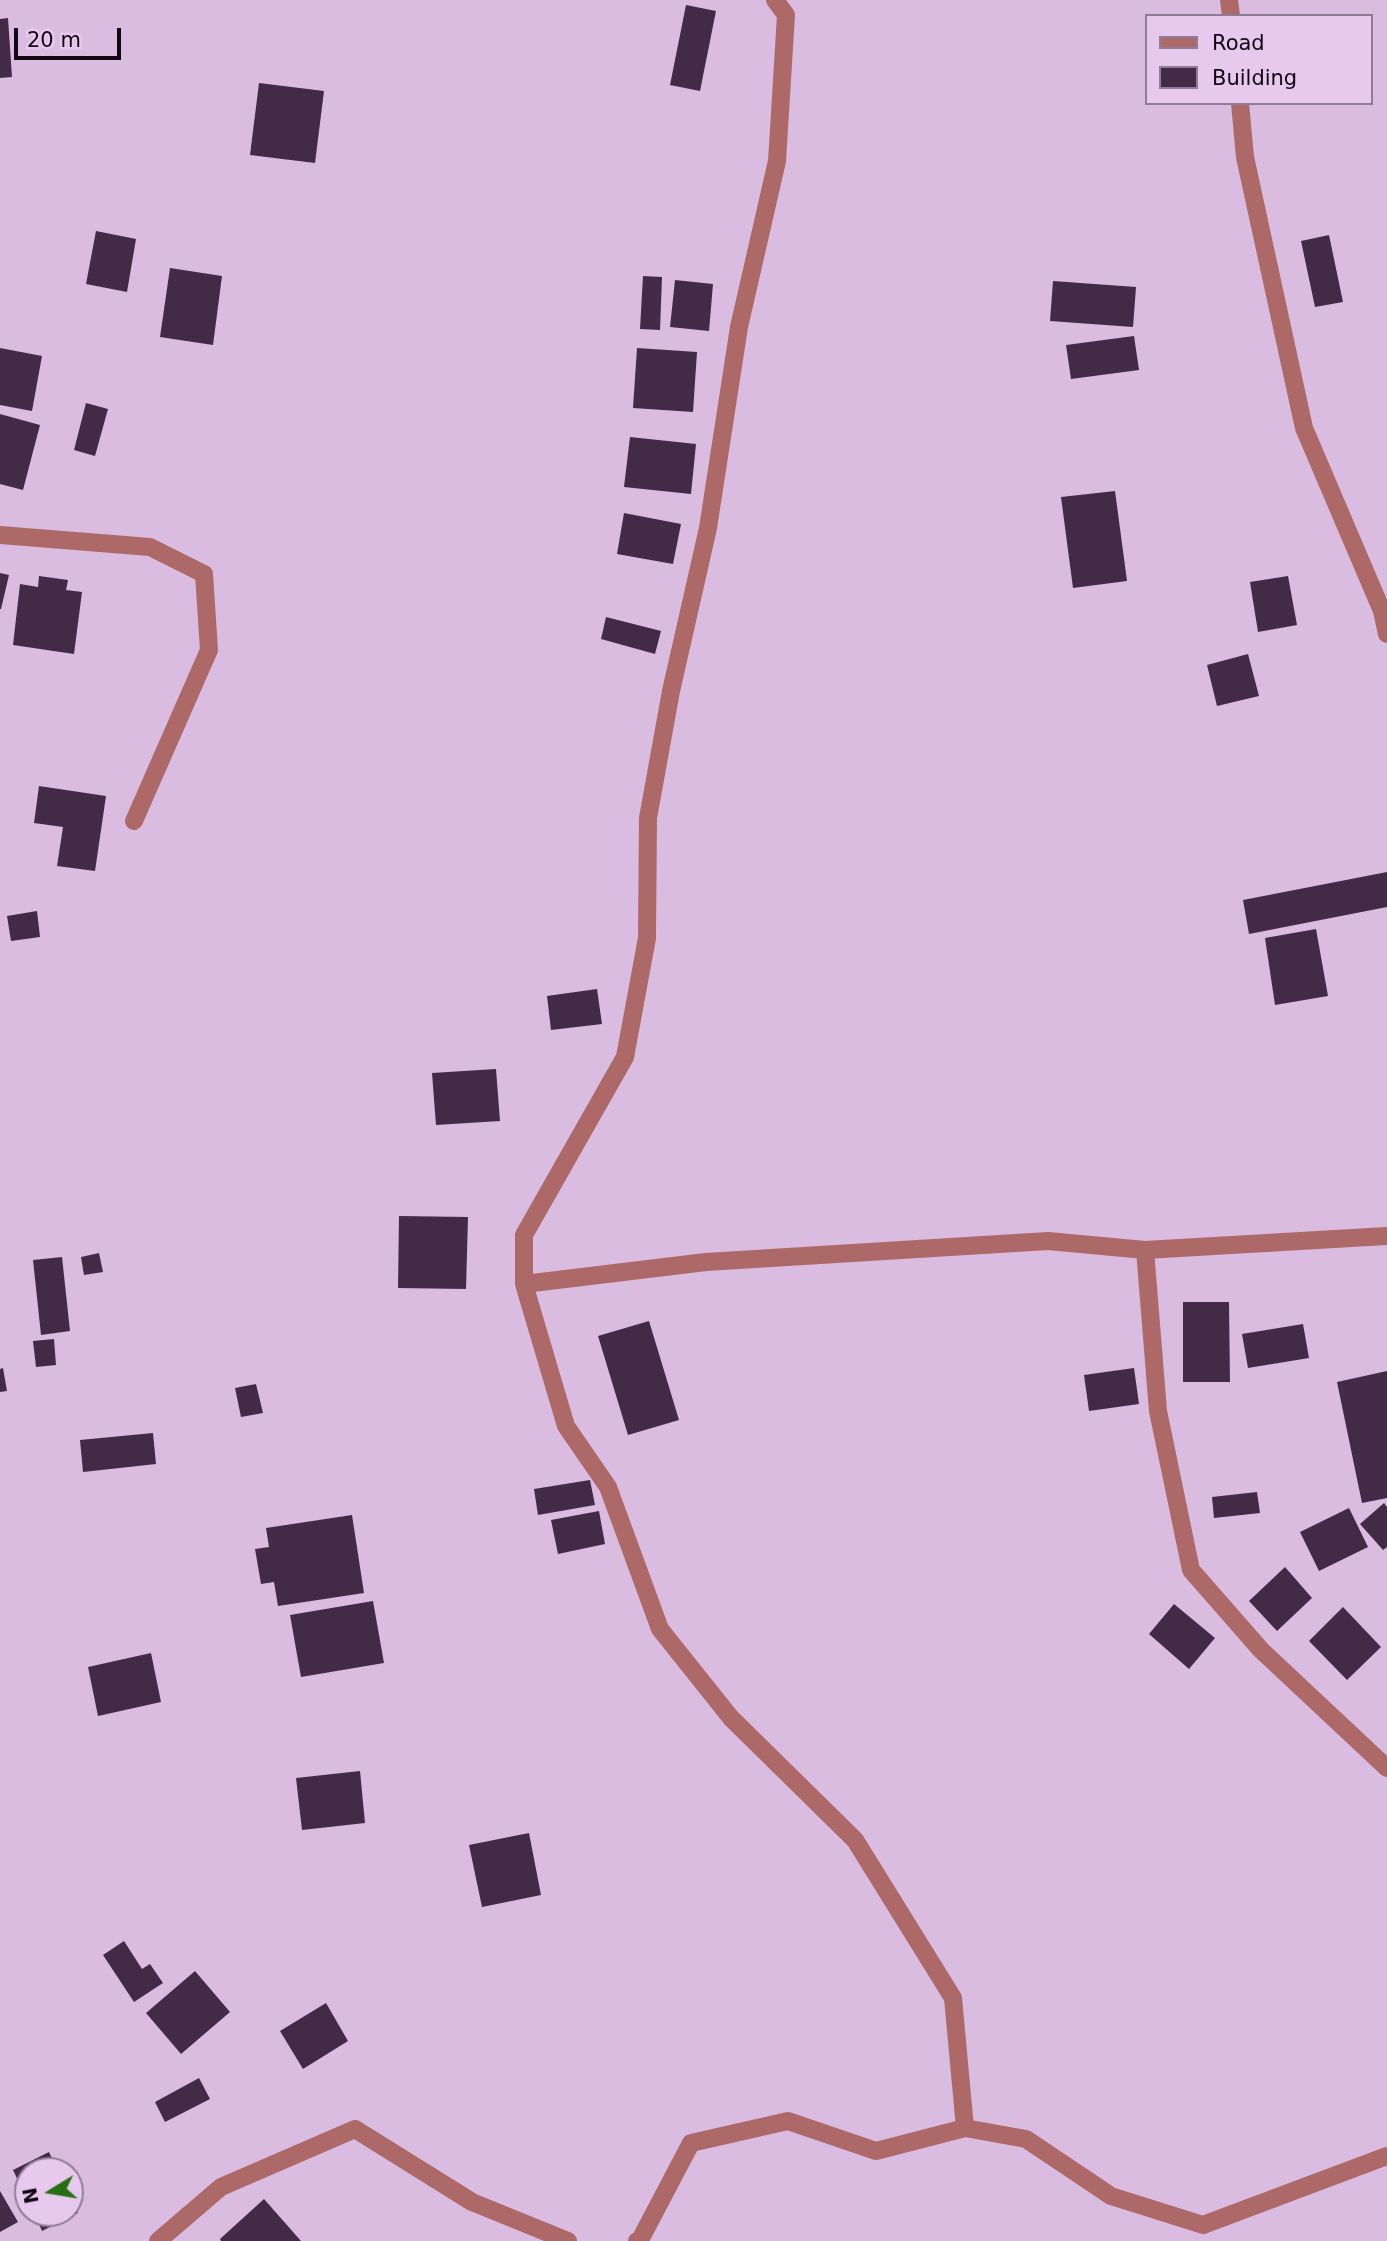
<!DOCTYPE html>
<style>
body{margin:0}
#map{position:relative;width:1387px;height:2241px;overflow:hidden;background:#d9bce0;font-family:"DejaVu Sans",sans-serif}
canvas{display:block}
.legend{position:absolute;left:1145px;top:14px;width:228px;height:91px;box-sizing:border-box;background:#e6c9ed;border:2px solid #917c96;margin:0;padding:9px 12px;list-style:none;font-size:21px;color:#110814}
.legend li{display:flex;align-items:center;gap:14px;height:35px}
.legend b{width:35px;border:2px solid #917c96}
.north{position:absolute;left:14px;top:2157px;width:70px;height:70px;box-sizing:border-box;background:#e6c9ed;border:2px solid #917c96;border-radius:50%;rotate:259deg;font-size:19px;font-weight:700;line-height:28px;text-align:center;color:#110814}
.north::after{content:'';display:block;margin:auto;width:24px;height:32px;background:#277012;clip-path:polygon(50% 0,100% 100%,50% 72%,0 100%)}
.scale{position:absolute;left:14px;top:28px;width:107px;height:32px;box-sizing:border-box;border:4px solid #110814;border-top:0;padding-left:9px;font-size:21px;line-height:24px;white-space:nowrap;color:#110814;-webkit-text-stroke:5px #e6c9ed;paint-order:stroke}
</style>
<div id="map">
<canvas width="1387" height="2241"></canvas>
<ul class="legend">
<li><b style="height:9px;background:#ad6868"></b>Road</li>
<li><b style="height:19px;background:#432b48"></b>Building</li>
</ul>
<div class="north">N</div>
<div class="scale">20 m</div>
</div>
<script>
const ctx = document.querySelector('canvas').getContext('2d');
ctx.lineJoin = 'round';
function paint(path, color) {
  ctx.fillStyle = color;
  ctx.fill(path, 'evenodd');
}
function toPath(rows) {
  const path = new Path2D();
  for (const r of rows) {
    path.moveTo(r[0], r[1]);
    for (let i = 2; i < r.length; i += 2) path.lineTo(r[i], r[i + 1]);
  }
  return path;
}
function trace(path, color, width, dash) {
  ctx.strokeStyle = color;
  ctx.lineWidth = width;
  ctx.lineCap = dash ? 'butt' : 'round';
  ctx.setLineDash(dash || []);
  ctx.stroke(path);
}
const building = toPath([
 [686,5,716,11,700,91,670,85],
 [8,18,12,77,0,78,0,19],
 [259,83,324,91,315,163,250,155],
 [96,231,136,239,127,292,86,284],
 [1329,235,1343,302,1315,307,1301,241],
 [170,268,222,276,213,345,160,337],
 [643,276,662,277,660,330,640,329],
 [675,280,713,284,709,331,670,327],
 [1053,281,1136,287,1133,327,1050,321],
 [1134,336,1139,370,1071,379,1066,345],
 [0,348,42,356,32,411,0,405],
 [637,348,697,352,693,412,633,408],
 [86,403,108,409,95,456,74,450],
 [0,414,40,425,23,490,0,484],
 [630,437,696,444,691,494,624,487],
 [1115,491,1127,581,1073,588,1061,497],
 [624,513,681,524,673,564,617,554],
 [0,573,9,575,1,609,0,609],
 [39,576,68,580,66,590,82,592,74,654,13,645,20,584,38,587],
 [1288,576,1297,625,1258,632,1250,582],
 [606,617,661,631,655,654,601,639],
 [1248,654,1259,696,1217,706,1207,665],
 [39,786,106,796,95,871,57,866,63,827,34,823],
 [1387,872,1387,907,1249,934,1243,900],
 [37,911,40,937,11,941,7,916],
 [1316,929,1328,996,1275,1005,1265,938],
 [597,989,602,1024,551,1030,547,996],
 [496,1069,500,1121,436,1125,432,1073],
 [399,1216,468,1217,466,1289,398,1288],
 [99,1253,103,1272,84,1275,81,1257],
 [62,1257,70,1331,41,1335,33,1260],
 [1183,1302,1229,1302,1230,1382,1183,1382],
 [649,1321,679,1420,628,1435,598,1336],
 [1303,1324,1309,1358,1248,1368,1242,1334],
 [54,1339,56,1365,36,1367,33,1341],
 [3,1368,7,1391,0,1392,0,1369],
 [1134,1368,1139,1404,1089,1411,1084,1375],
 [1387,1371,1387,1498,1362,1503,1337,1382],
 [256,1384,263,1413,241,1417,235,1388],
 [153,1433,156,1464,83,1472,80,1440],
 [590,1480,595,1505,538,1515,534,1489],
 [1257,1492,1260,1513,1214,1518,1212,1497],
 [1384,1503,1387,1507,1387,1547,1383,1550,1360,1524],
 [1349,1508,1368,1547,1319,1571,1300,1532],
 [599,1511,605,1544,558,1554,551,1520],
 [352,1515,364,1593,278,1606,274,1582,261,1584,255,1549,269,1547,266,1528],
 [1285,1567,1312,1598,1277,1631,1249,1601],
 [373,1601,384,1663,301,1677,290,1615],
 [1174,1604,1215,1638,1189,1669,1149,1634],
 [1343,1607,1381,1647,1347,1680,1309,1641],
 [151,1653,161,1702,98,1716,88,1667],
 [360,1771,365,1823,302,1830,296,1778],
 [529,1833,541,1895,482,1907,469,1845],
 [124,1941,142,1969,150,1964,163,1983,134,2002,103,1955],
 [195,1971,230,2012,181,2054,146,2013],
 [326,2003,348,2041,303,2069,280,2031],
 [199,2078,210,2099,165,2122,155,2102],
 [49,2152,58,2171,28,2171,28,2201,13,2170],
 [0,2191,18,2222,0,2232],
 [70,2196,78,2213,42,2231,34,2213,70,2213],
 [264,2199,301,2241,221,2241,220,2239]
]);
const minor = toPath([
 [775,0,786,15,777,161,739,327,708,528,671,691,648,818,647,938,625,1057,524,1235,524,1284,566,1426,608,1487,660,1629,731,1718,855,1840,953,1998,965,2128],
 [1229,0,1231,16],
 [1240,103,1245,157,1304,428,1382,611,1387,634],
 [0,535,150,547,204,574,209,650,134,821],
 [1145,1250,1158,1411,1191,1570,1261,1650,1387,1768],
 [524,1284,706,1262,1048,1241,1145,1250,1387,1236],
 [158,2241,221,2187,355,2129,472,2202,568,2241],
 [637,2241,640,2240,691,2143,788,2121,876,2151,965,2128,1026,2139,1111,2196,1203,2225,1387,2156]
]);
paint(building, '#432b48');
trace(minor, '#ad6868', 18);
</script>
